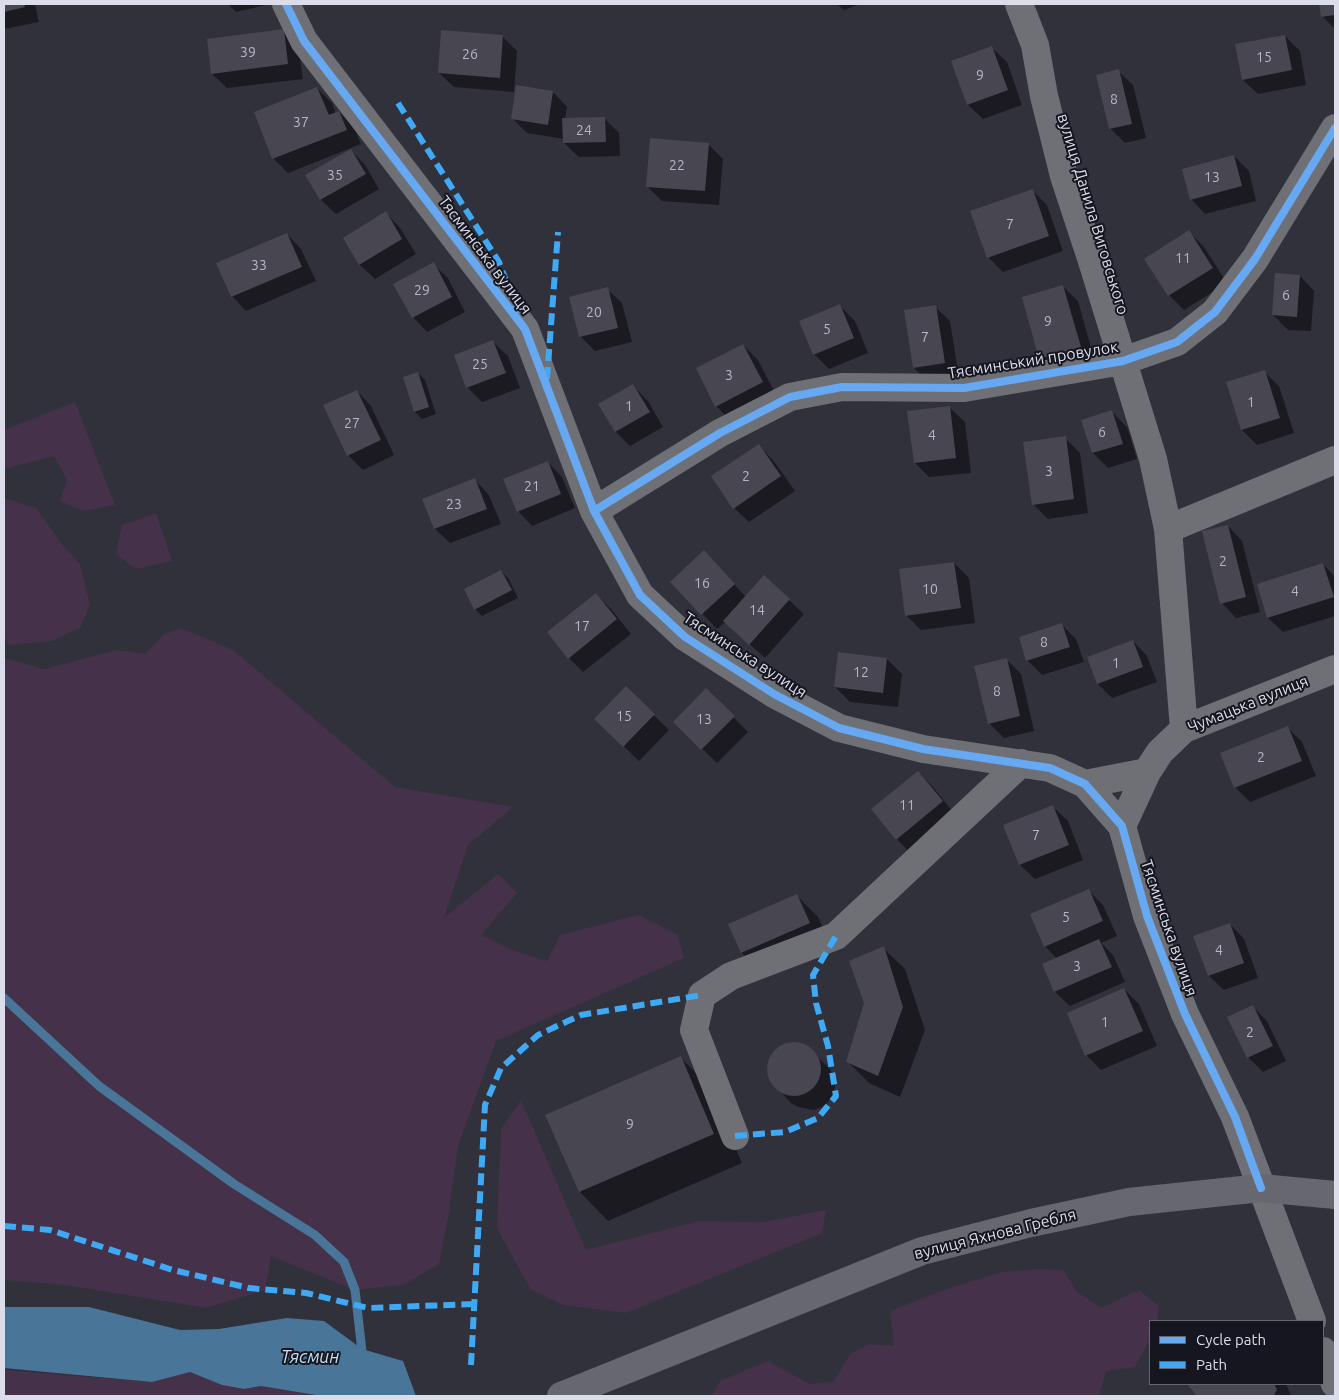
<!DOCTYPE html>
<meta charset="utf-8">
<style>
body{margin:0}
#map{position:relative;width:1339px;height:1400px;overflow:hidden;background:#31313c;font-family:Ubuntu,sans-serif}
canvas{display:block}
.frame{position:absolute;inset:0;border:5px solid #dbddea;pointer-events:none}
.legend{position:absolute;left:1149px;top:1320px;width:175px;height:65px;box-sizing:border-box;background:#15161f;border:1px solid #646670;margin:0;padding:6px 9px;list-style:none;font-size:15px;color:#dbddea}
.legend li{display:flex;align-items:center;gap:10px;height:25px}
.legend b{width:25px;border:1px solid #646670}
</style>
<div id="map">
<canvas width="1339" height="1400"></canvas>
<div class="frame"></div>
<ul class="legend">
<li><b style="height:6px;background:#66a8f1"></b>Cycle path</li>
<li><b style="height:6px;background:#3fa9f5"></b>Path</li>
</ul>
</div>
<script>
const ctx = document.querySelector('canvas').getContext('2d');
ctx.lineJoin = 'round';
function paint(path, color) {
  ctx.fillStyle = color;
  ctx.fill(path, 'evenodd');
}
function toPath(rows) {
  const path = new Path2D();
  for (const r of rows) {
    if (r.length === 3) {
      path.moveTo(r[0] + r[2], r[1]);
      path.arc(r[0], r[1], r[2], 0, 2 * Math.PI);
      continue;
    }
    path.moveTo(r[0], r[1]);
    for (let i = 2; i < r.length; i += 2) path.lineTo(r[i], r[i + 1]);
  }
  return path;
}
function trace(path, color, width, dash) {
  ctx.strokeStyle = color;
  ctx.lineWidth = width;
  ctx.lineCap = dash ? 'butt' : 'round';
  ctx.setLineDash(dash || []);
  ctx.stroke(path);
}
function label(font, color, halo, rows, align = 'center') {
  ctx.font = font + ' Ubuntu,sans-serif';
  ctx.lineWidth = 4;
  ctx.setLineDash([]);
  ctx.textBaseline = 'middle';
  ctx.strokeStyle = halo;
  ctx.fillStyle = color;
  for (const [text, x, y, turn = 0] of rows) {
    ctx.save();
    ctx.translate(x, y);
    ctx.rotate((+turn || 0) * Math.PI / 180);
    ctx.textAlign = isNaN(turn) ? turn : align;
    if (halo) ctx.strokeText(text, 0, 0);
    ctx.fillText(text, 0, 0);
    ctx.restore();
  }
}
const green = toPath([
 [75,402,115,505,83,511,60,501,67,479,54,456,4,469,4,430],
 [4,498,36,508,60,542,80,564,90,605,80,628,52,641,8,645,4,637],
 [156,513,172,561,136,569,116,554,122,525],
 [181,628,233,650,395,787,513,807,468,845,444,918,498,874,517,893,481,935,515,951,547,961,560,935,638,915,677,934,684,958,496,1041,458,1146,449,1212,439,1264,403,1285,355,1290,271,1256,265,1290,206,1308,65,1285,4,1280,4,658,44,669,117,650,145,654,163,635],
 [521,1100,586,1250,699,1221,764,1222,826,1210,822,1233,626,1313,563,1305,530,1289,497,1228,501,1129],
 [1040,1269,1063,1270,1077,1292,1101,1308,1139,1290,1159,1306,1157,1321,1150,1321,1150,1340,1135,1367,1106,1371,1099,1396,712,1396,720,1381,768,1361,809,1384,833,1382,851,1353,870,1344,894,1346,890,1311,938,1292,1001,1272],
 [4,1370,152,1382,190,1372,222,1385,244,1389,261,1386,322,1396,4,1396]
]);
const water = toPath([
 [4,1307,89,1307,180,1330,219,1329,287,1318,324,1321,362,1349,403,1361,416,1396,322,1396,261,1386,244,1389,222,1385,190,1372,152,1382,4,1368]
]);
const shadow = toPath([
 [4,4,35,4,39,22,4,29],
 [228,4,270,4,236,12],
 [837,4,860,4,844,10],
 [1320,4,1335,4,1335,29,1322,16],
 [283,30,298,45,303,79,227,88,212,74],
 [502,36,517,51,514,92,454,87,439,73],
 [1285,36,1300,51,1306,85,1258,94,1243,80],
 [992,48,1007,62,1022,105,983,119,968,105],
 [1118,71,1133,85,1146,138,1125,143,1110,128],
 [317,88,332,103,336,114,339,112,354,127,361,144,288,173,273,158],
 [553,92,567,107,565,119,604,118,619,133,620,156,579,157,564,143,564,139,527,133,512,118],
 [708,144,723,159,719,205,662,201,647,186],
 [351,150,365,165,379,189,336,214,321,200,307,176],
 [1234,156,1249,171,1256,201,1205,214,1191,199],
 [1033,191,1047,205,1063,251,1003,272,988,257],
 [386,213,400,228,416,254,375,279,360,265,344,239],
 [1189,232,1204,247,1227,283,1184,310,1169,295],
 [287,234,301,249,316,281,246,311,232,296],
 [433,264,448,278,465,312,427,332,413,317],
 [1300,276,1314,291,1311,331,1288,330,1273,315],
 [1063,287,1078,301,1095,362,1055,373,1040,358],
 [607,289,622,303,632,342,595,351,581,337],
 [840,306,855,321,868,353,829,369,814,354],
 [935,307,950,321,959,378,929,383,914,368],
 [493,342,508,356,520,388,482,402,467,387],
 [743,345,758,360,777,397,731,421,716,406],
 [1264,372,1279,386,1294,433,1257,445,1242,430,1228,383],
 [418,373,425,380,436,414,422,419,415,412],
 [633,386,648,401,663,427,630,446,616,432],
 [357,391,371,406,394,455,363,470,348,455],
 [950,408,965,422,971,473,929,477,915,463],
 [1112,412,1127,427,1137,459,1108,468,1093,453,1083,421],
 [1065,438,1080,453,1088,513,1048,519,1033,504],
 [759,446,773,460,795,491,749,522,734,508],
 [548,462,562,477,575,508,532,526,518,511],
 [475,480,489,495,501,524,450,543,435,529,424,499],
 [1228,526,1242,541,1260,612,1236,618,1222,603],
 [954,563,969,578,975,623,921,630,906,615],
 [1323,564,1335,577,1335,616,1283,632,1268,618,1258,585],
 [718,567,746,597,764,577,804,614,765,658,725,622,717,629,672,582],
 [501,571,508,578,518,598,482,616,475,609],
 [596,594,611,609,631,634,583,672,569,658],
 [1062,625,1076,639,1084,662,1042,675,1027,660],
 [1133,641,1147,656,1157,682,1112,698,1098,684],
 [887,659,902,674,898,707,850,702,835,687],
 [1006,659,1021,674,1034,731,1004,738,989,723],
 [626,688,669,730,639,761,596,719],
 [706,690,748,732,717,763,675,722],
 [1288,728,1302,742,1316,776,1250,802,1235,787],
 [918,772,933,787,957,817,911,854,897,839],
 [1053,807,1068,821,1083,860,1035,879,1020,865],
 [1088,890,1103,905,1117,936,1101,943,1113,955,1125,982,1070,1006,1055,992,1044,965,1057,959,1045,946],
 [796,895,818,917,831,945,764,975,742,953,730,925],
 [1230,924,1244,939,1258,978,1224,990,1209,976,1195,937],
 [883,948,905,969,925,1030,900,1097,869,1083,847,1061],
 [1124,989,1139,1004,1157,1046,1101,1070,1086,1055],
 [1252,1006,1267,1021,1286,1061,1263,1072,1248,1057],
 [791,1043,800,1044,808,1048,830,1069,833,1077,835,1086,833,1094,828,1102,822,1107,814,1110,798,1107,791,1103,771,1081,768,1074,770,1058,775,1051],
 [680,1057,709,1086,742,1163,608,1221,580,1192],
 [1188,1384,1286,1384,1291,1396,1198,1396]
]);
const stream = toPath([
 [4,998,99,1086,234,1184,315,1235,344,1262,355,1290,363,1360]
]);
const building = toPath([
 [4,4,24,4,25,7,4,12],
 [1319,4,1335,4,1335,15,1321,17],
 [284,29,288,64,211,74,207,39],
 [441,30,503,35,500,78,438,73],
 [1285,35,1292,70,1242,80,1235,44],
 [992,46,1008,90,967,105,951,61],
 [1119,69,1132,124,1109,129,1096,75],
 [516,85,553,91,548,125,511,119],
 [317,87,329,115,339,111,347,130,272,159,254,112],
 [605,117,606,142,563,143,562,118],
 [650,138,709,143,705,191,646,187],
 [351,149,366,174,320,200,305,175],
 [1234,155,1242,186,1190,200,1182,169],
 [1033,189,1049,236,987,258,970,211],
 [386,211,402,239,359,265,343,238],
 [1189,230,1213,268,1168,296,1144,259],
 [287,233,302,267,231,297,216,263],
 [434,262,452,297,412,318,393,284],
 [1275,273,1300,275,1297,317,1272,315],
 [1063,285,1081,347,1039,359,1022,297],
 [608,287,618,328,579,337,569,297],
 [840,304,854,338,813,355,799,321],
 [936,305,945,363,913,368,904,310],
 [493,340,506,373,466,388,454,355],
 [743,344,763,382,715,407,696,368],
 [1265,370,1280,418,1241,430,1226,382],
 [418,372,429,407,414,412,403,377],
 [633,384,650,412,615,432,598,404],
 [357,390,381,440,347,456,323,405],
 [950,406,956,458,914,463,907,411],
 [1112,410,1123,444,1092,453,1081,420],
 [1066,436,1074,499,1032,505,1023,442],
 [759,444,781,476,733,509,711,476],
 [548,461,561,494,517,512,503,479],
 [475,478,487,509,434,529,422,499],
 [1228,525,1246,597,1220,604,1202,531],
 [704,550,735,584,701,615,670,582],
 [954,562,961,608,905,616,899,569],
 [1323,563,1334,597,1267,618,1257,584],
 [501,570,512,590,474,610,464,589],
 [764,575,790,599,749,645,723,621],
 [596,593,617,619,568,659,547,632],
 [1062,623,1070,647,1026,661,1019,637],
 [1133,640,1143,667,1097,684,1087,657],
 [838,652,887,658,883,693,834,687],
 [1007,658,1020,716,988,724,974,666],
 [626,686,655,714,623,747,594,719],
 [706,688,735,716,701,750,673,722],
 [1288,726,1302,761,1234,788,1220,753],
 [918,771,943,801,896,840,871,809],
 [1053,805,1069,845,1019,865,1003,825],
 [1089,889,1103,921,1044,947,1030,914],
 [797,894,810,923,741,953,728,924],
 [1230,923,1244,963,1208,976,1193,936],
 [1099,939,1112,967,1054,992,1042,964],
 [884,946,903,1007,878,1076,846,1062,864,1003,849,961],
 [1124,988,1143,1031,1085,1056,1067,1013],
 [1253,1005,1273,1046,1247,1058,1227,1017],
 [794,1069,27],
 [681,1056,714,1134,579,1192,545,1115],
 [1187,1384,1274,1384,1277,1389,1274,1396,1197,1396]
]);
const minor = toPath([
 [286,4,304,41,525,329,594,511,640,595,685,637,774,694,839,728,923,749,1050,768,1085,784,1122,826,1147,916,1185,1014,1235,1117,1312,1321],
 [1019,4,1035,45,1044,96,1064,176,1092,261,1153,459,1168,529,1184,729],
 [594,511,720,433,790,397,842,387,964,388,1123,361,1177,342,1215,312,1255,259,1335,128],
 [1168,529,1335,460],
 [1085,784,1147,772],
 [1122,826,1147,772,1160,752,1184,729,1335,669],
 [735,1136,694,1030,702,995,731,976,836,936,1021,763],
 [1323,1351,1335,1384]
]);
const major = toPath([
 [561,1396,922,1251,1031,1223,1129,1202,1261,1188,1335,1195]
]);
const quiet = toPath([
 [398,103,499,262,518,313],
 [547,379,558,232],
 [735,1136,785,1132,818,1118,836,1096,828,1046,816,1003,813,975,836,936],
 [4,1226,50,1230,173,1270,249,1288,306,1293,368,1308,475,1304],
 [471,1365,485,1105,501,1068,538,1035,581,1015,702,995]
]);
const cycleway = toPath([
 [286,4,304,41,525,329,594,511,640,595,685,637,774,694,839,728,923,749,1050,768,1085,784,1122,826,1147,916,1185,1014,1235,1117,1261,1188],
 [594,511,720,433,790,397,842,387,964,388,1123,361,1177,342,1215,312,1255,259,1335,128]
]);
const numberNames = [
 ["39",248,52],
 ["26",470,54],
 ["15",1264,57],
 ["9",980,75],
 ["8",1114,99],
 ["37",301,122],
 ["24",584,130],
 ["22",677,165],
 ["35",335,175],
 ["13",1212,177],
 ["7",1010,224],
 ["11",1183,258],
 ["33",259,265],
 ["29",422,290],
 ["6",1286,295],
 ["20",594,312],
 ["9",1048,321],
 ["5",827,329],
 ["7",925,337],
 ["25",480,364],
 ["3",729,375],
 ["1",1251,402],
 ["1",629,406],
 ["27",352,423],
 ["6",1102,432],
 ["4",932,435],
 ["3",1049,471],
 ["2",746,476],
 ["21",532,486],
 ["23",454,504],
 ["2",1223,561],
 ["16",702,583],
 ["10",930,589],
 ["4",1295,591],
 ["14",757,610],
 ["17",582,626],
 ["8",1044,642],
 ["1",1116,663],
 ["12",861,672],
 ["8",997,691],
 ["15",624,716],
 ["13",704,719],
 ["2",1261,757],
 ["11",907,805],
 ["7",1036,835],
 ["5",1066,917],
 ["4",1219,950],
 ["3",1077,966],
 ["1",1105,1022],
 ["2",1250,1032],
 ["9",630,1124]
];
const streetNames = [
 ["вулиця Данила Виговського",1093,214,73],
 ["Тясминська вулиця",485,255,53],
 ["Тясминський провулок",1033,360,-9],
 ["Тясминська вулиця",745,655,33],
 ["Чумацька вулиця",1248,704,-22],
 ["Тясминська вулиця",1169,928,71],
 ["вулиця Яхнова Гребля",995,1234,-14]
];
const waterNames = [
 ["Тясмин",310,1357]
];
paint(green, '#453149');
paint(water, '#487598');
paint(shadow, '#0007');
trace(stream, '#487598', 9);
paint(building, '#484650');
trace(minor, '#6e7075', 28);
trace(major, '#67686f', 28);
trace(quiet, '#3fa9f5', 6, [12, 6]);
trace(cycleway, '#66a8f1', 8);
label('14px', '#b6b7c4', null, numberNames);
label('16px', '#dbddea', '#15161f', streetNames);
label('italic 18px', '#c1def4', '#15161f', waterNames);
</script>
